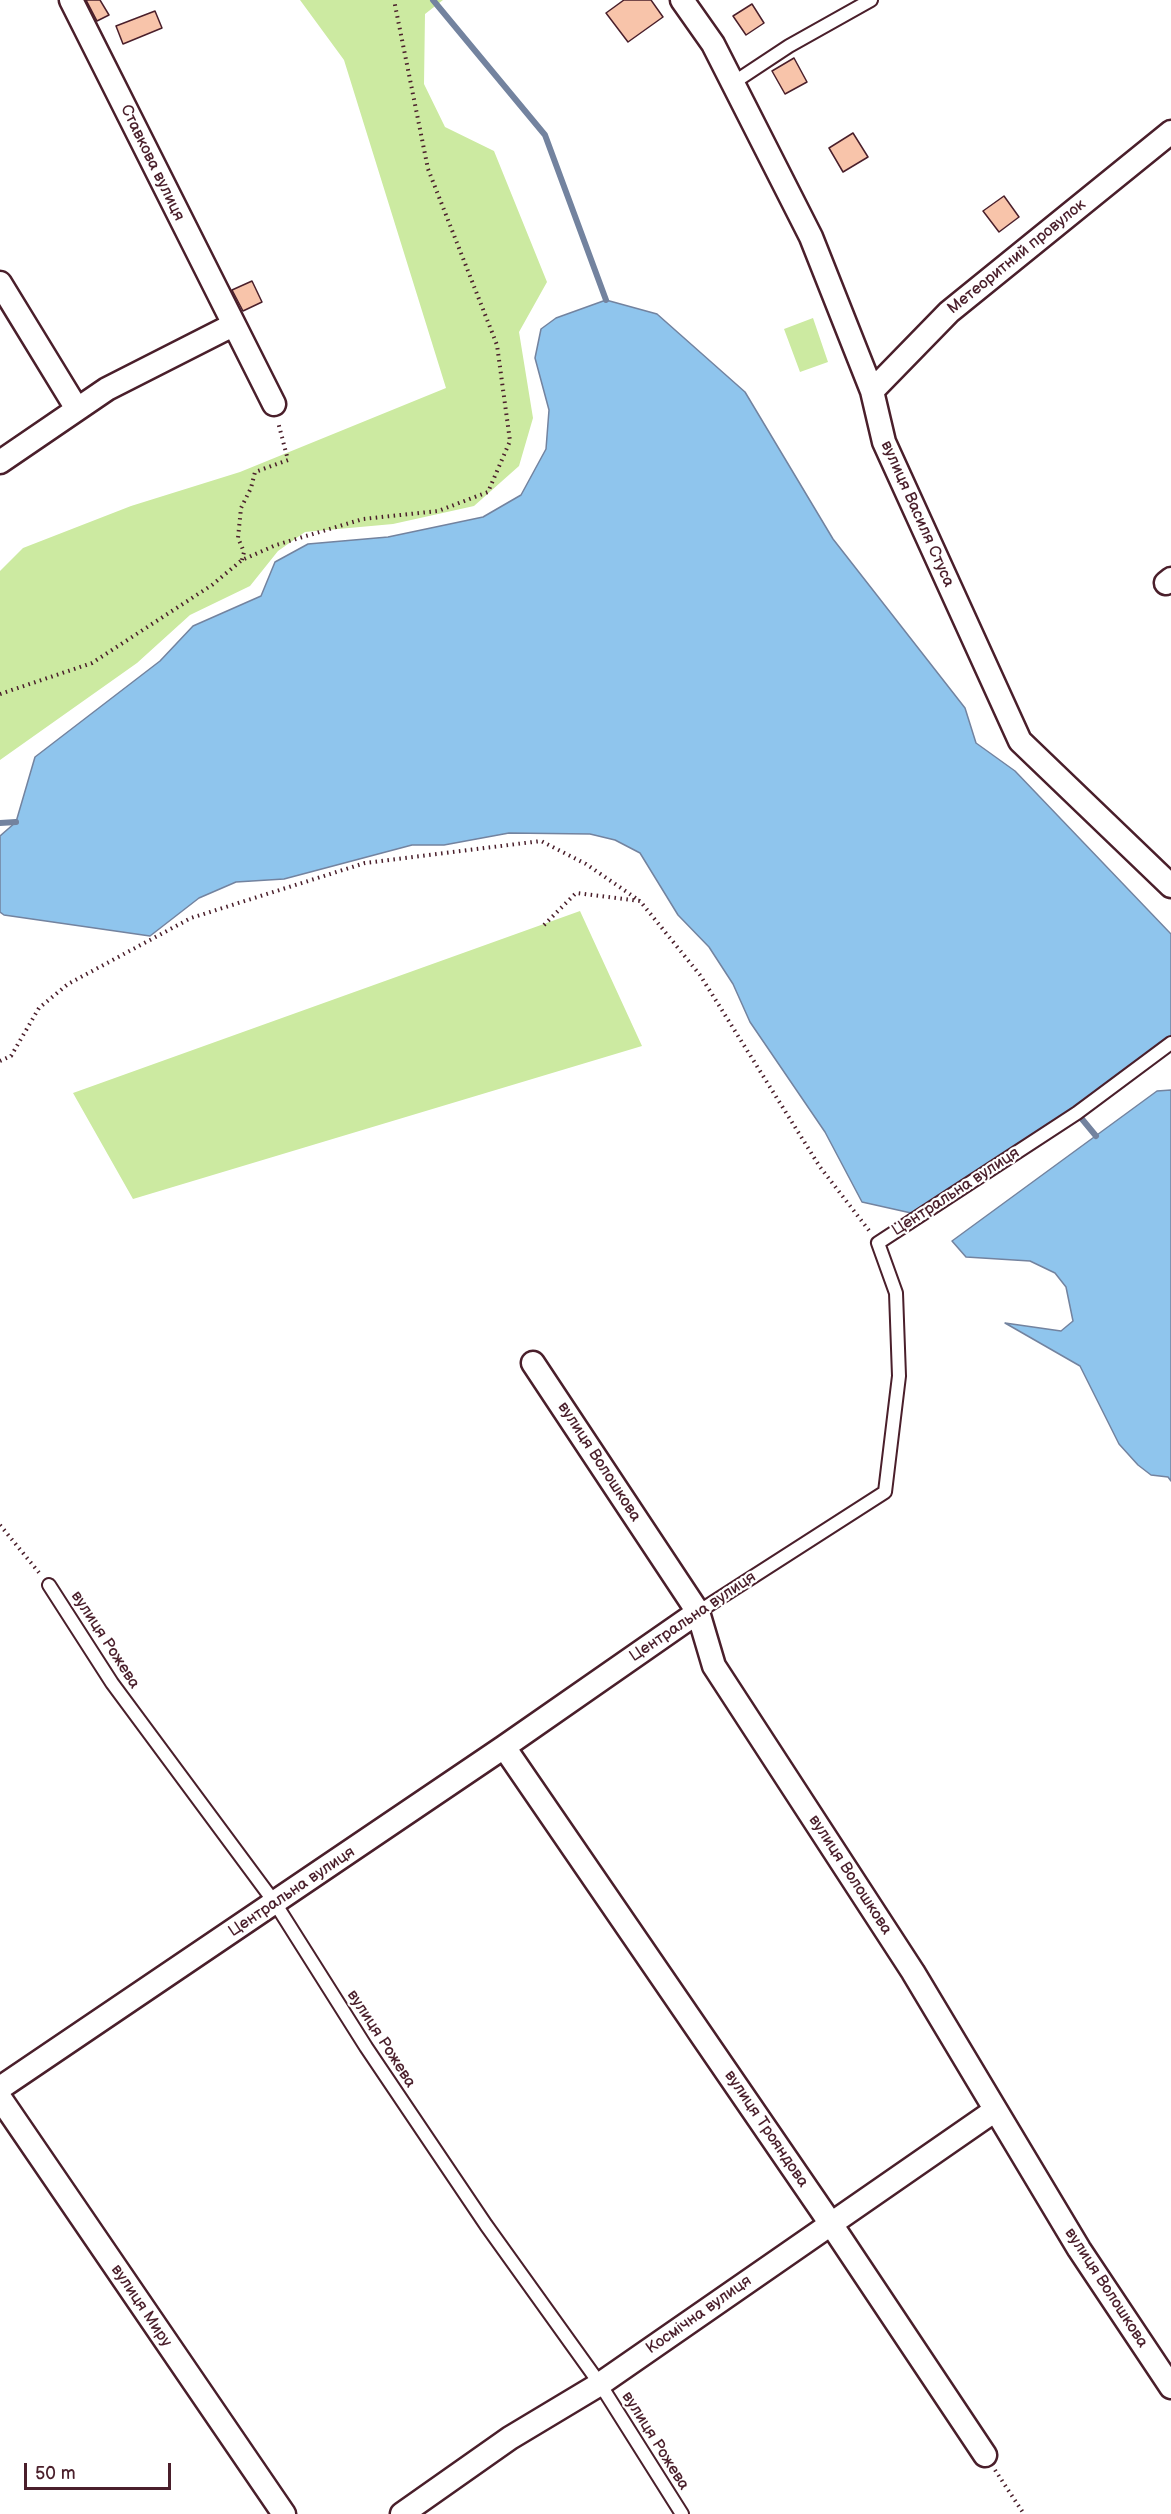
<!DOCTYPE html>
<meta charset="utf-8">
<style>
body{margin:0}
#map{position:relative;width:1171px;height:2514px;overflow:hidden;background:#fff;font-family:"Balsamiq Sans",sans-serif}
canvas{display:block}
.scale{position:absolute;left:24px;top:2463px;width:147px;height:27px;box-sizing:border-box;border:3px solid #4a1f2b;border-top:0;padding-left:8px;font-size:18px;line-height:21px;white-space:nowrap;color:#4a1f2b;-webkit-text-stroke:4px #fff;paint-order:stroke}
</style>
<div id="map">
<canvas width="1171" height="2514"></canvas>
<div class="scale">50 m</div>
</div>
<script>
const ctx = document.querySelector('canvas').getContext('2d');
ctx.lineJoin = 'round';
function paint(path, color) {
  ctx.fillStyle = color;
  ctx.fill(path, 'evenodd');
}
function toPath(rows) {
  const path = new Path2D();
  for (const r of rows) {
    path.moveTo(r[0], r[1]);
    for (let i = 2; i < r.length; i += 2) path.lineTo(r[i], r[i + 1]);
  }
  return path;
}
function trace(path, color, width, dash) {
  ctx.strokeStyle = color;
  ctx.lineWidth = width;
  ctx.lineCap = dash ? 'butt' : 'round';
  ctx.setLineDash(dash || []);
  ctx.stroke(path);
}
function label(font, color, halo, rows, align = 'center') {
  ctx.font = font + ' "Balsamiq Sans",sans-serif';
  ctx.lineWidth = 4.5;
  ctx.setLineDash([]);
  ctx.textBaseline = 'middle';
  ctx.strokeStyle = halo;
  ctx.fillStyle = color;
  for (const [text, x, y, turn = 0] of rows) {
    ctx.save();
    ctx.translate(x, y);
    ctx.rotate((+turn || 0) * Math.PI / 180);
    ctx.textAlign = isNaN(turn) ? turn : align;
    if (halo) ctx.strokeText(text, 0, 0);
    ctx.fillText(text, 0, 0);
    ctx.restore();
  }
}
const green = toPath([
 [300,0,443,0,425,14,424,84,445,127,494,151,547,282,519,332,533,418,519,466,474,506,393,524,305,532,278,551,250,586,190,615,137,663,0,760,0,571,23,548,131,506,240,472,446,388,344,60],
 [813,318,828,362,800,372,784,329],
 [580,911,642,1046,133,1199,73,1093]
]);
const water = toPath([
 [606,300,657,314,745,392,833,539,965,708,976,743,1015,771,1171,934,1171,1038,1077,1113,920,1215,862,1202,825,1132,750,1022,733,984,709,947,678,915,640,853,615,840,590,834,509,833,444,845,412,845,284,879,236,882,199,898,150,936,4,915,0,912,0,836,16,822,35,757,160,661,193,626,261,596,275,562,308,544,388,537,483,517,521,495,546,449,549,410,535,358,541,329,556,318,606,300],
 [1171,1090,1171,1481,1168,1477,1151,1475,1138,1465,1119,1444,1080,1366,1005,1323,1061,1331,1073,1321,1066,1287,1055,1273,1030,1261,966,1257,952,1241,1157,1091,1171,1090]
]);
const stream = toPath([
 [433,0,545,135,606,300],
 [0,823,16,822],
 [1077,1113,1096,1136]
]);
const building = toPath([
 [86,0,100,0,109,15,97,21,86,0],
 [624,0,651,0,663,17,628,42,606,13,624,0],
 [752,4,764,23,746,35,733,16,752,4],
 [155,11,162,28,123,44,116,26,155,11],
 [794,58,807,82,785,94,772,71,794,58],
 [853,133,868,157,843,172,829,148,853,133],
 [1004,196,1019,217,999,232,983,211,1004,196],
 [252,281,262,302,243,311,232,290,252,281]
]);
const path = toPath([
 [242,560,244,552,238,538,241,508,251,488,255,472,288,460,278,422],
 [0,694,92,663,212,585,242,560,276,545,363,519,438,511,488,492,510,441,497,345,428,169,394,0],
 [544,925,576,893,640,901,700,975,820,1167,871,1233],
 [0,1061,11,1056,39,1008,68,984,191,918,365,863,541,841,586,864,640,901],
 [0,1525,41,1575],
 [995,2470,1024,2514]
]);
const lane = toPath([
 [733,83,789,46,871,0],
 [49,1585,112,1683,275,1903,366,2047,486,2225,600,2384,682,2514],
 [698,1612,885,1492,899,1376,896,1293,878,1243,1077,1113,1171,1043]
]);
const street = toPath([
 [71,0,274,404],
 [682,0,713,44,811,237,872,391,884,442,1020,741,1171,886],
 [0,283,77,409],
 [872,391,949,312,1171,132],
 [0,462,107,389,233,325],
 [1166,583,1171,579],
 [533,1363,698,1612,714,1666,913,1972,1079,2249,1171,2387],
 [504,1747,831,2224,985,2455],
 [0,2088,504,1747,698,1612],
 [0,2098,284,2514],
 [402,2514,510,2438,600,2384,994,2111]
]);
const streetNames = [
 ["Ставкова вулиця",152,163,64],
 ["Метеоритний провулок",1017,257,-39],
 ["вулиця Василя Стуса",917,514,66],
 ["Центральна вулиця",956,1192,-33],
 ["вулиця Волошкова",599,1462,57],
 ["Центральна вулиця",693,1617,-34],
 ["вулиця Рожева",105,1640,57],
 ["вулиця Волошкова",850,1875,57],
 ["Центральна вулиця",292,1892,-34],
 ["вулиця Рожева",381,2039,57],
 ["вулиця Трояндова",766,2129,56],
 ["вулиця Волошкова",1106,2288,57],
 ["вулиця Миру",141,2306,56],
 ["Космічна вулиця",699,2315,-35],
 ["вулиця Рожева",655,2441,58]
];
paint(green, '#cceaa1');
paint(water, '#8fc5ed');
trace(water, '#73839f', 1.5);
trace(stream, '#73839f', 6);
paint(building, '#f8c4aa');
trace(building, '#4a1f2b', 1.5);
trace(lane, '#4a1f2b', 16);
trace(street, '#4a1f2b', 27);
trace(path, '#4a1f2b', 4, [1.5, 4.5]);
trace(lane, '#fff', 12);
trace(street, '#fff', 22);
label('16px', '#4a1f2b', '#fff', streetNames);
</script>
